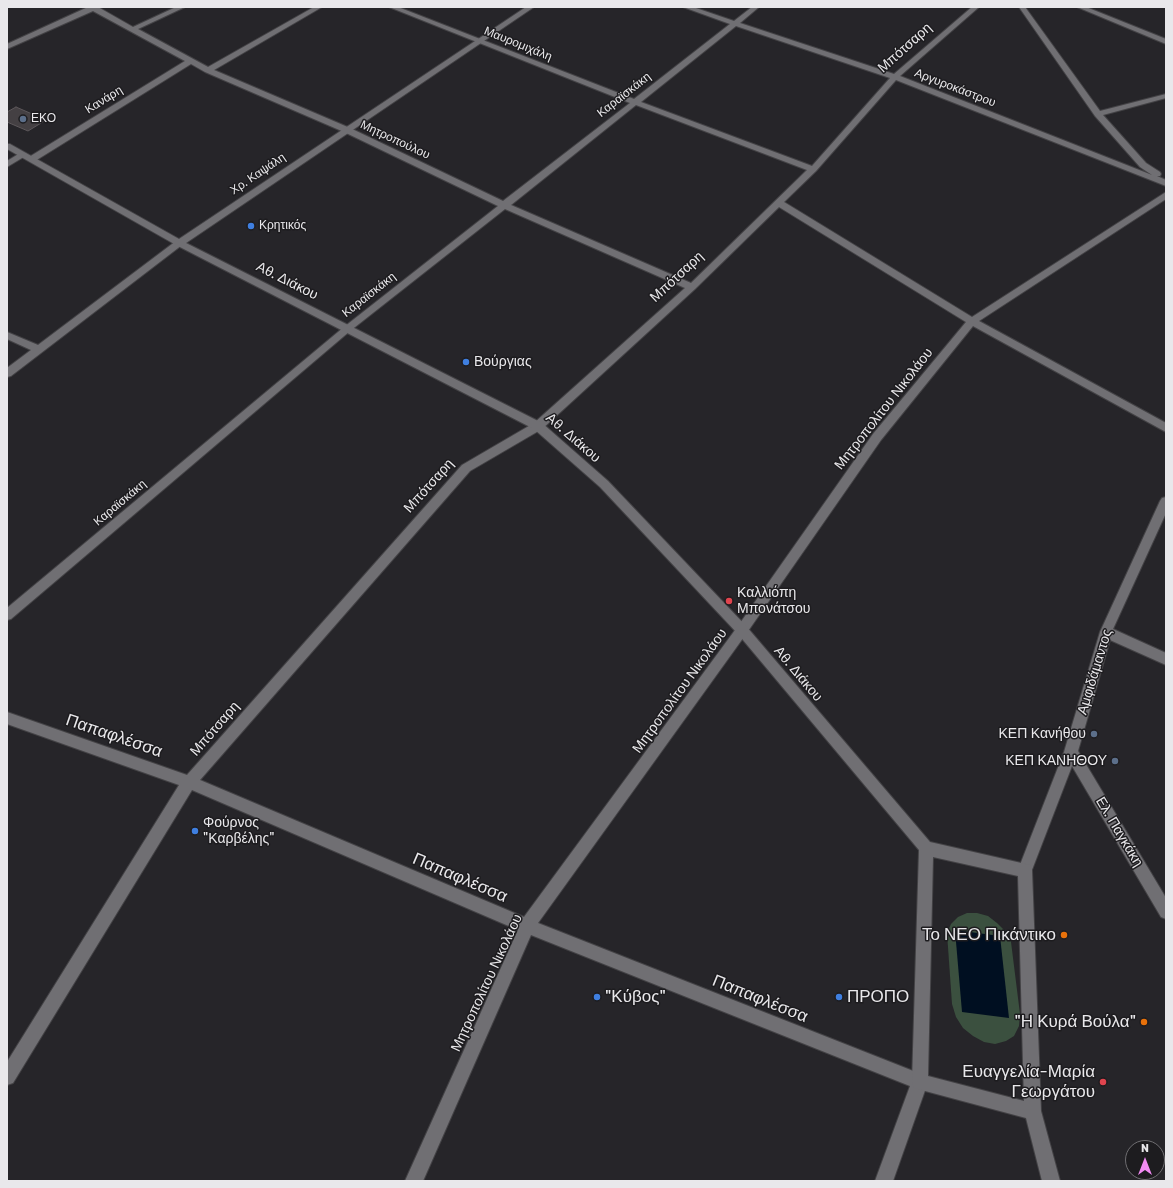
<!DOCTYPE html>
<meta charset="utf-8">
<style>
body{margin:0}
#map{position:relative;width:1173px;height:1188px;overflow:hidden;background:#262529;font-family:Rubik,sans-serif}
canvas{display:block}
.frame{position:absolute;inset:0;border:8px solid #e9e8eb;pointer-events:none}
.north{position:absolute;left:1125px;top:1140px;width:40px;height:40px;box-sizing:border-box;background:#1d1c1f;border:1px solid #6f6e71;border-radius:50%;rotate:0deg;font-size:11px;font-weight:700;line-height:16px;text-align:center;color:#e9e8eb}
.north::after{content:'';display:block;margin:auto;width:14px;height:18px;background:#f28af3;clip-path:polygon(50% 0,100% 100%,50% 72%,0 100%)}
</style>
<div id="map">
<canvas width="1173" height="1188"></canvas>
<div class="frame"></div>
<div class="north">N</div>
</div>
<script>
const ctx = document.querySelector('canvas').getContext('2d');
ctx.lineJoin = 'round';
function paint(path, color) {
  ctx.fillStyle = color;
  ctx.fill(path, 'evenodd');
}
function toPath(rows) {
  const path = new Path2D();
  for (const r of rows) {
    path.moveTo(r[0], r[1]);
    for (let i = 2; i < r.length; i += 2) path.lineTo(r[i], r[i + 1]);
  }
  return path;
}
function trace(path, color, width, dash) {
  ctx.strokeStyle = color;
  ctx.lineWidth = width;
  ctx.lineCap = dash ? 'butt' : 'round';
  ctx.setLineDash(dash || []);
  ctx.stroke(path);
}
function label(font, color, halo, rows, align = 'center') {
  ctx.font = font + ' Rubik,sans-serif';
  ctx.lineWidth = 3;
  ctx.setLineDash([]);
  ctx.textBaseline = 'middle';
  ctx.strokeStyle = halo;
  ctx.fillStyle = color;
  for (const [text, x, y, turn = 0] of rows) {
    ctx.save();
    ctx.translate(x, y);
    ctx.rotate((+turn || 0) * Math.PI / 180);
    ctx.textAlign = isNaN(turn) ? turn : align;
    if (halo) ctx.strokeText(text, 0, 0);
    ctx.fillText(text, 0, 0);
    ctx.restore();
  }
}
const green = toPath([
 [967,913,977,913,988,916,997,923,1006,932,1011,942,1020,1014,1019,1026,1014,1036,1006,1041,995,1044,984,1042,973,1036,963,1028,956,1017,952,1004,947,933,951,924,958,917]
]);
const water = toPath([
 [955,930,1000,936,1009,1018,962,1012]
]);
const building = toPath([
 [16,107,46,120,28,131,7,122,7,112,16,107]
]);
const street = toPath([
 [88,7,98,7,133,27,176,7,185,7,138,29,208,67,314,7,322,7,214,70,350,128,503,201,630,103,389,7,398,7,634,99,730,24,683,7,693,7,734,21,752,7,759,7,740,23,894,74,972,7,979,7,900,76,1152,175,1140,167,1095,116,1019,7,1025,7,1100,111,1166,94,1166,98,1103,115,1146,163,1160,172,1161,174,1160,176,1157,176,1166,180,1166,186,896,80,816,171,784,202,972,317,1166,192,1166,199,979,321,1166,423,1166,432,973,326,881,440,746,634,538,923,926,1076,928,1082,893,1181,875,1181,910,1086,531,935,423,1181,405,1181,518,930,192,790,13,1083,7,1085,7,1062,179,785,7,724,7,712,187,775,462,465,534,423,685,288,505,209,350,331,11,619,7,620,7,608,344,327,498,206,344,132,205,72,191,64,35,161,29,161,28,159,29,157,185,61,93,11,7,49,7,44,88,7],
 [736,26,890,78,812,166,641,102,736,26],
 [636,105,807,170,691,283,511,205,636,105],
 [779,207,966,322,873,434,738,626,524,917,200,780,470,471,542,429,695,289,779,207],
 [1077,7,1086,7,1166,39,1166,44,1077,7],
 [20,153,23,153,27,155,7,167,7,161,20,153],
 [179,240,183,243,182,245,11,376,7,377,7,368,31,350,7,339,7,332,38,345,176,241,179,240],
 [1166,497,1166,513,1113,629,1166,653,1166,665,1110,640,1078,751,1166,898,1166,919,1161,917,1072,766,1030,875,1025,877,1020,875,1018,870,1064,752,1100,632,1160,501,1162,498,1166,497]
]);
const secondary = toPath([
 [526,7,534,7,186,243,542,423,608,481,746,626,930,842,1030,865,1032,870,1041,1111,1060,1181,1042,1181,1026,1118,914,1088,912,1082,919,850,738,634,600,487,534,429,176,245,7,149,7,144,10,144,179,239,526,7],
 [933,857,1018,876,1024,1101,928,1076,933,857]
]);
const markers = [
 [23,119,4,"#5c6f8a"],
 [251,226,4,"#3f7fe0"],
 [466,362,4,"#3f7fe0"],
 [729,601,4,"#e0444e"],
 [1094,734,4,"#5c6f8a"],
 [1115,761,4,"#5c6f8a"],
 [195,831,4,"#3f7fe0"],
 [1064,935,4,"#e8710a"],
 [597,997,4,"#3f7fe0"],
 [839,997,4,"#3f7fe0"],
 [1144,1022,4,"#e8710a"],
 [1103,1082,4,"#e0444e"]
];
const farStreetnames = [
 ["Μαυρομιχάλη",518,44,22],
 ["Αργυροκάστρου",955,88,21],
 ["Καραϊσκάκη",624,95,-38],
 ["Κανάρη",104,100,-32],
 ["Μητροπούλου",395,140,25],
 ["Χρ. Καψάλη",258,174,-34],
 ["Καραϊσκάκη",369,295,-38],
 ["Καραϊσκάκη",120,503,-40]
];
const farPoinames = [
 ["ΕΚΟ",31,119],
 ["Κρητικός",259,226]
];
const streetNames = [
 ["Μπότσαρη",905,48,-42],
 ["Μπότσαρη",677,277,-43],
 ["Αθ. Διάκου",287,281,27],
 ["Μητροπολίτου Νικολάου",884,409,-52],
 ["Αθ. Διάκου",573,438,41],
 ["Μπότσαρη",429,486,-48],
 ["Αμφιδάμαντος",1095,672,-73],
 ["Αθ. Διάκου",798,674,50],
 ["Μητροπολίτου Νικολάου",680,691,-54],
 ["Μπότσαρη",215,729,-49],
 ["Ελ. Παγκάκη",1119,832,59],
 ["Μητροπολίτου Νικολάου",487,983,-65]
];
const poiNames = [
 ["Βούργιας",474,362],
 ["Καλλιόπη",737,593],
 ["Μπονάτσου",737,609],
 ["ΚΕΠ Κανήθου",1086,734,"right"],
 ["ΚΕΠ ΚΑΝΗΘΟΥ",1107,761,"right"],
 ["Φούρνος",203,823],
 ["\"Καρβέλης\"",203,839]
];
const nearStreetnames = [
 ["Παπαφλέσσα",114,736,19],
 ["Παπαφλέσσα",460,878,23],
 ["Παπαφλέσσα",760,999,22]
];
const nearPoinames = [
 ["Το ΝΕΟ Πικάντικο",1056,935],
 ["\"Κύβος\"",605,997,"left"],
 ["ΠΡΟΠΟ",847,997,"left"],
 ["\"Η Κυρά Βούλα\"",1136,1022],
 ["Ευαγγελία-Μαρία",1095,1072],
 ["Γεωργάτου",1095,1092]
];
paint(green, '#3b503f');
paint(water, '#000f21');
paint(building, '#444043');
trace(building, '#5d585b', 1);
trace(street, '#434245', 2);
trace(secondary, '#434245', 2);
paint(street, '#706f73');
paint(secondary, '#706f73');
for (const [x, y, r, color] of markers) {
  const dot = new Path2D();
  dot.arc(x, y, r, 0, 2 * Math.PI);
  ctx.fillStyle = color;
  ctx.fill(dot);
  trace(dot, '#1d1c1f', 1.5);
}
label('12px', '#e9e8eb', '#1d1c1f', farStreetnames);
label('12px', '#e9e8eb', '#1d1c1f', farPoinames, 'left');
label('14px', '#e9e8eb', '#1d1c1f', streetNames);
label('14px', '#e9e8eb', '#1d1c1f', poiNames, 'left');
label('17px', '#e9e8eb', '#1d1c1f', nearStreetnames);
label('17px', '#e9e8eb', '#1d1c1f', nearPoinames, 'right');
</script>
